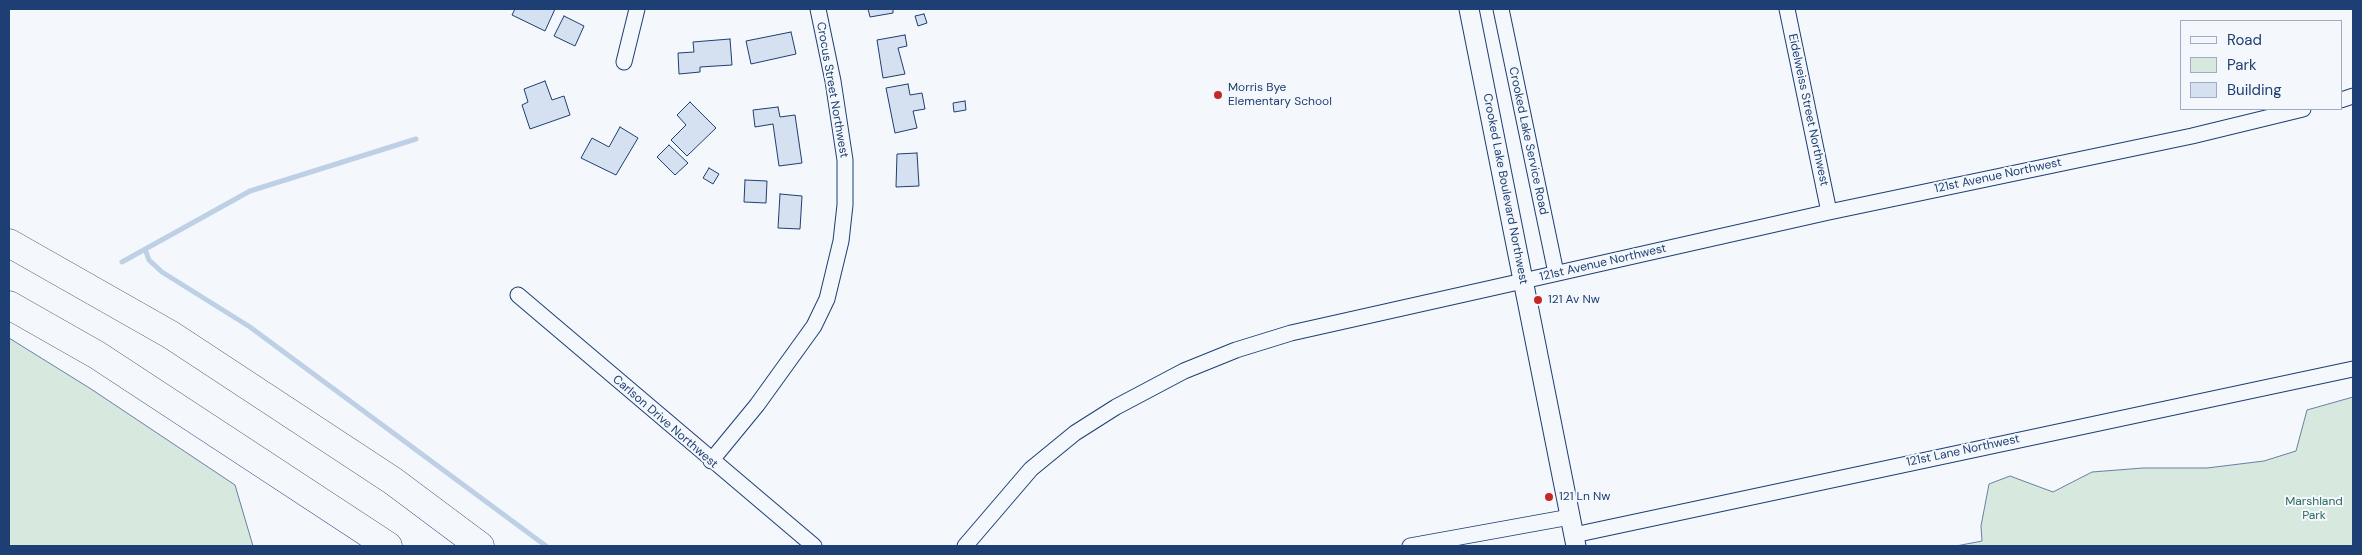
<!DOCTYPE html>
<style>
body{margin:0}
#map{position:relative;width:2362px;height:555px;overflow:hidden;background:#f4f7fb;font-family:"DM Sans",sans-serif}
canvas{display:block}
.frame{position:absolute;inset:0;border:10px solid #1d3f73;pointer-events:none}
.legend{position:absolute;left:2180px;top:20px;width:162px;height:90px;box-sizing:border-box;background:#f4f7fb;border:1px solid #9eadc5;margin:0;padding:6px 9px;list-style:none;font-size:15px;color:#1d3f73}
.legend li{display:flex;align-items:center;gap:10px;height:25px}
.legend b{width:25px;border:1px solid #9eadc5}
</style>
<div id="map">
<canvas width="2362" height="555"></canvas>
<div class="frame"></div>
<ul class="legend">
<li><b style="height:6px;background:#f4f7fb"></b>Road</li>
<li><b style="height:14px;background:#d7e8df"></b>Park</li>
<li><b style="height:14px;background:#d5e0f0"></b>Building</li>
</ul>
</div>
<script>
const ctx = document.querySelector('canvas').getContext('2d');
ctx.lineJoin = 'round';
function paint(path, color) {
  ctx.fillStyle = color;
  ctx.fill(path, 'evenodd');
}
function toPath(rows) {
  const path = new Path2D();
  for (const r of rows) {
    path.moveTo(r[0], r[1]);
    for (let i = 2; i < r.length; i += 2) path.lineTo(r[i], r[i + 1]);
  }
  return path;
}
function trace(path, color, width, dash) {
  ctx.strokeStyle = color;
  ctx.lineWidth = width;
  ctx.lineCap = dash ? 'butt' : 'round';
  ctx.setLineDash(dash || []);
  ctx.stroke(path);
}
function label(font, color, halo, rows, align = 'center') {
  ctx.font = font + ' "DM Sans",sans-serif';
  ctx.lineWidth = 4;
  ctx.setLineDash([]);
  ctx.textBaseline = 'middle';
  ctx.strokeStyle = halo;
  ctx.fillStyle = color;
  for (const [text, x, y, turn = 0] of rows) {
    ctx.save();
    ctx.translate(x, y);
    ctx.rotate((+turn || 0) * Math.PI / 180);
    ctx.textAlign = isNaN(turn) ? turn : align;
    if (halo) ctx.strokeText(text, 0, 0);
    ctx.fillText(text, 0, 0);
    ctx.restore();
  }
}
const green = toPath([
 [9,338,91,389,235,485,253,546,9,546,9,338],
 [2353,397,2353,546,1956,546,1982,541,1981,526,1989,484,2010,476,2053,492,2092,472,2143,468,2207,468,2264,461,2296,451,2307,410,2353,397]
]);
const stream = toPath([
 [145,249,149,260,162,272,250,327,546,546],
 [122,262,250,191,416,139]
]);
const building = toPath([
 [515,9,555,9,545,31,512,15,515,9],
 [868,9,893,9,893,13,870,17,868,9],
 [924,14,927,23,918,26,915,16,924,14],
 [564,16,584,26,575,46,554,36,564,16],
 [791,32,796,54,751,64,746,41,791,32],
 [905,35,907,46,898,48,905,74,883,78,877,40,905,35],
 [730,39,732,65,700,67,700,72,679,74,678,53,694,52,693,42,730,39],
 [545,81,552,100,564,96,570,115,530,129,522,105,528,102,524,89,545,81],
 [908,84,910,95,922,93,925,109,913,111,917,128,895,133,886,88,908,84],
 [965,101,966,110,954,112,953,103,965,101],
 [690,102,716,128,687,156,671,140,686,125,677,115,690,102],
 [778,107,780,117,795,115,802,163,779,166,773,124,755,127,753,110,778,107],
 [620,127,638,138,616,175,581,158,592,138,609,147,620,127],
 [669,145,688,163,675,175,657,157,669,145],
 [917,153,919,186,896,187,897,154,917,153],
 [709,168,719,174,713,184,703,178,709,168],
 [745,180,767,181,766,203,744,202,745,180],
 [780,194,802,196,800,229,778,228,780,194]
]);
const minor = toPath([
 [1501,9,1556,273],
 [1787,9,1829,212],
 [624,62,637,9],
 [2341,100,2353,96],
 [518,295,814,546],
 [711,461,757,405,814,326,827,299,841,241,845,205,845,160,833,81,818,9],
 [1574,535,2353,369],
 [965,546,1031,469,1075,433,1116,407,1184,371,1236,350,1291,333,1523,281,1829,212,2192,136,2303,109],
 [1410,546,1570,517]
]);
const tertiary = toPath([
 [1469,9,1576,546]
]);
const motorway = toPath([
 [9,243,171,335,393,481,480,546],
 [9,305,97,355,388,546]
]);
const markers = [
 [1218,95,5,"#c62828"],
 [1538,300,5,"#c62828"],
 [1549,497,5,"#c62828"]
];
const poiNames = [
 ["Morris Bye",1228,88],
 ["Elementary School",1228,102],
 ["121 Av Nw",1548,300],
 ["121 Ln Nw",1559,497]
];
const streetNames = [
 ["Crocus Street Northwest",832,90,80],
 ["Eidelweiss Street Northwest",1808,110,78],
 ["Crooked Lake Service Road",1528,141,78],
 ["121st Avenue Northwest",1998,176,-12],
 ["Crooked Lake Boulevard Northwest",1505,189,79],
 ["121st Avenue Northwest",1603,263,-13],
 ["Carlson Drive Northwest",665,422,41],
 ["121st Lane Northwest",1963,451,-12]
];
const parkNames = [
 ["Marshland",2314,502],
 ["Park",2314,516]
];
paint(green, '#d7e8df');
trace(green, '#687fa3', 1);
trace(stream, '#bed0e5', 5);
paint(building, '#d5e0f0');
trace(building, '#1d3f73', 1);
trace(minor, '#1d3f73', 17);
trace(tertiary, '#1d3f73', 21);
trace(motorway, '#1d3f73', 29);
trace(minor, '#f4f7fb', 15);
trace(tertiary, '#f4f7fb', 19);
trace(motorway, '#f4f7fb', 28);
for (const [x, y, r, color] of markers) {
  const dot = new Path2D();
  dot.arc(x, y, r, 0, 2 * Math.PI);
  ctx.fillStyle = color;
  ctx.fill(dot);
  trace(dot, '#f4f7fb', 2);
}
label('12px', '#1d3f73', '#f4f7fb', poiNames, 'left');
label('12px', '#1d3f73', '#f4f7fb', streetNames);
label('12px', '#2c6c60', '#f4f7fb', parkNames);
</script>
